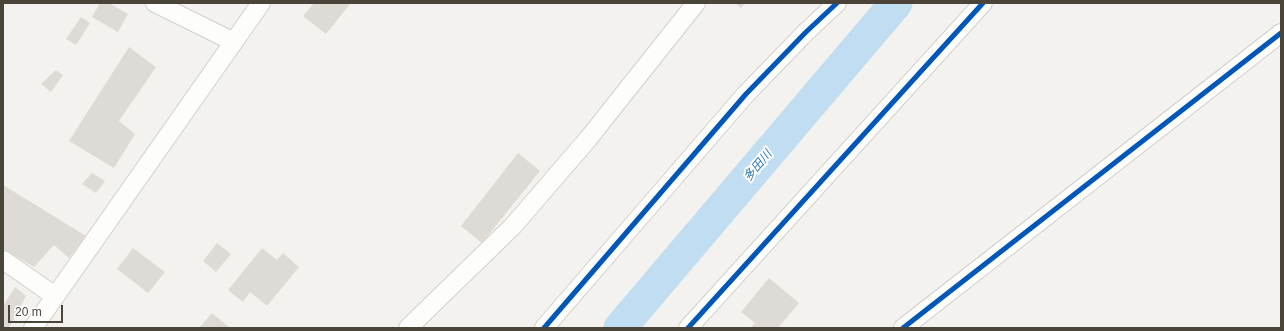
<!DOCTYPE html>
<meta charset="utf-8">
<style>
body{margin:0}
#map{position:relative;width:1284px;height:331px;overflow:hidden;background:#f4f2ee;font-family:Helvetica,sans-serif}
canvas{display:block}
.frame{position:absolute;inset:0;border:4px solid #4b4439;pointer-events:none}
.scale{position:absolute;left:8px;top:305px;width:55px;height:18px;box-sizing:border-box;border:2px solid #4b4439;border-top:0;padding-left:5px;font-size:12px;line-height:14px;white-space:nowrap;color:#4b4439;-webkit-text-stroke:3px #fff;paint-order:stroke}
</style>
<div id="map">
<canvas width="1284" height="331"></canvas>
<div class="frame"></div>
<div class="scale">20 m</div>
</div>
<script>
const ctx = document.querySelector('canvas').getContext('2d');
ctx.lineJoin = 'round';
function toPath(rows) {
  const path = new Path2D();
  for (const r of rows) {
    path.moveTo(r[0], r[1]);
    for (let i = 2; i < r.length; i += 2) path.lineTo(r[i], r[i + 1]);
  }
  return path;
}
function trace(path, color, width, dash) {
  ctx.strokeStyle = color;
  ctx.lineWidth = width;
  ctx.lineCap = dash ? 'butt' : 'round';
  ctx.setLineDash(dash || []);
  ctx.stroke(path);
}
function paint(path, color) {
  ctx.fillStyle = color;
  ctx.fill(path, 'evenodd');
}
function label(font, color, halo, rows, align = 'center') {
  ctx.font = font + ' Helvetica,"Noto Sans JP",sans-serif';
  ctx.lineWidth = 4;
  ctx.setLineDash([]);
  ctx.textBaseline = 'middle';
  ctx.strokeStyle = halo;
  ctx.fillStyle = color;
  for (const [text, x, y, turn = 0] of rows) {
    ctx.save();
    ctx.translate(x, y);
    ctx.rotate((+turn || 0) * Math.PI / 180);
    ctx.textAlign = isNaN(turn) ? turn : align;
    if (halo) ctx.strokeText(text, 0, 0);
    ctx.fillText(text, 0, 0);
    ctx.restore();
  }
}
const river = toPath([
 [620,328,896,3]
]);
const building = toPath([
 [100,3,109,3,128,14,118,32,92,17],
 [314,3,351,3,326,34,303,16],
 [735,3,745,3,741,8],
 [81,17,90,23,76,45,66,39],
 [129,47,156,67,119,121,135,134,114,168,69,141],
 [56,70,63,75,51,92,41,84],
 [518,153,540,171,482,243,461,226],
 [92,173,105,181,96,193,82,184],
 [3,185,86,236,69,258,54,245,34,267,3,249],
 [217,243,231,254,216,272,203,261],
 [133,248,165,272,148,293,117,269],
 [262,248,277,260,283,253,299,267,267,306,250,292,243,302,228,290],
 [769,278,799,303,778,328,750,328,755,323,741,312],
 [15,287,26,296,9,328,3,328,3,306],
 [212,313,230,328,199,328]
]);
const minor = toPath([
 [155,3,234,42],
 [3,260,55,296],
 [33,328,261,3],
 [408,328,513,226,588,139,696,3],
 [544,328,746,94,806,32,837,3],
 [688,328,983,3],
 [903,328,1281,33]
]);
const cycleway = toPath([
 [544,328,746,94,806,32,837,3],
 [688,328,983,3],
 [903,328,1281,33]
]);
const waterNames = [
 ["多田川",758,166,-50]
];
trace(river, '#c0ddf1', 33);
paint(building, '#dedbd6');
trace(minor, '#d2d0cb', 20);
trace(minor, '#fdfdfc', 18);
trace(cycleway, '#0057b8', 5);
label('italic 12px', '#2e7ab2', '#fff', waterNames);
</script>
